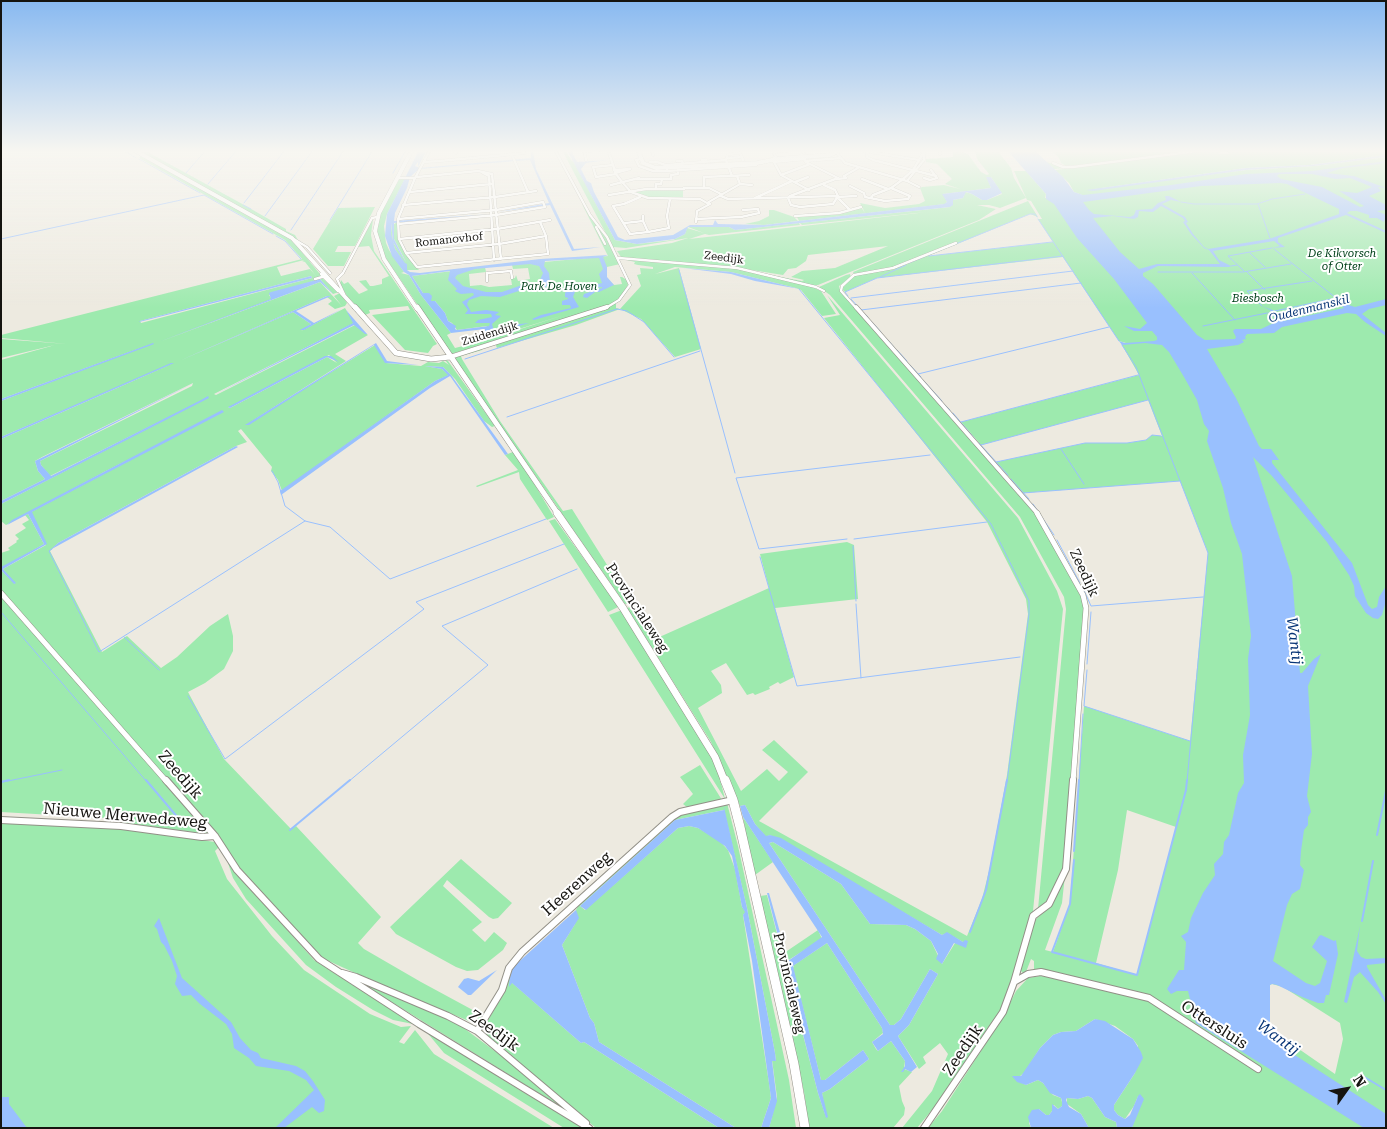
<!DOCTYPE html>
<style>
body{margin:0}
#map{position:relative;width:1387px;height:1129px;overflow:hidden;background:#edeae0;font-family:"Roboto Serif",serif}
canvas{display:block}
.frame{position:absolute;inset:0;border:2px solid #151410;pointer-events:none}
.north{position:absolute;left:1322px;top:1064px;width:50px;height:50px;-webkit-text-stroke:4px #fff;paint-order:stroke;rotate:58deg;font-size:14px;font-weight:700;line-height:20px;text-align:center;color:#151410}
.north::after{content:'';display:block;margin:auto;width:18px;height:22px;background:#151410;clip-path:polygon(50% 0,100% 100%,50% 72%,0 100%)}
</style>
<div id="map">
<canvas width="1387" height="1129"></canvas>
<div class="frame"></div>
<div class="north">N</div>
</div>
<script>
const ctx = document.querySelector('canvas').getContext('2d');
ctx.lineJoin = 'round';
function paint(path, color) {
  ctx.fillStyle = color;
  ctx.fill(path, 'evenodd');
}
function toPath(rows) {
  const path = new Path2D();
  for (const r of rows) {
    path.moveTo(r[0], r[1]);
    for (let i = 2; i < r.length; i += 2) path.lineTo(r[i], r[i + 1]);
  }
  return path;
}
function trace(path, color, width, dash) {
  ctx.strokeStyle = color;
  ctx.lineWidth = width;
  ctx.lineCap = dash ? 'butt' : 'round';
  ctx.setLineDash(dash || []);
  ctx.stroke(path);
}
function label(font, color, halo, rows, align = 'center') {
  ctx.font = font + ' "Roboto Serif",serif';
  ctx.lineWidth = 4;
  ctx.setLineDash([]);
  ctx.textBaseline = 'middle';
  ctx.strokeStyle = halo;
  ctx.fillStyle = color;
  for (const [text, x, y, turn = 0] of rows) {
    ctx.save();
    ctx.translate(x, y);
    ctx.rotate((+turn || 0) * Math.PI / 180);
    ctx.textAlign = isNaN(turn) ? turn : align;
    if (halo) ctx.strokeText(text, 0, 0);
    ctx.fillText(text, 0, 0);
    ctx.restore();
  }
}
const green = toPath([
 [132,150,291,239,320,274,321,276,312,280,322,278,339,292,333,294,320,279,269,295,272,299,159,342,320,282,342,306,334,296,340,293,347,303,345,306,335,309,328,304,332,301,327,297,330,296,327,296,179,361,293,312,311,324,301,331,345,308,354,323,214,394,216,395,355,325,368,335,335,354,346,361,246,425,375,345,386,363,421,366,428,362,439,363,443,361,449,365,445,360,448,361,495,426,492,427,484,421,455,379,443,367,425,366,442,369,449,375,435,381,282,491,278,480,271,471,272,467,241,429,238,431,247,442,236,446,122,508,58,543,50,551,102,652,127,636,161,668,177,657,210,626,228,614,233,636,233,651,224,669,205,683,188,692,224,759,291,829,296,826,381,917,358,943,364,949,421,982,482,1015,476,1024,377,983,320,957,312,949,233,860,223,842,212,829,1,593,1,570,15,584,3,569,46,545,31,512,224,411,104,472,6,525,1,521,1,504,209,397,50,476,41,465,40,461,192,386,193,383,42,457,35,461,38,471,45,479,1,501,1,439,174,363,1,437,1,401,154,343,1,399,1,360,55,345,1,358,1,339,67,344,101,335,67,344,1,338,1,335,302,259,285,240,139,158,141,156],
 [304,260,302,261,305,262,316,276,310,269,281,276,277,267],
 [311,276,312,278,141,323,140,321],
 [329,355,337,363,327,357,230,408,228,408],
 [136,150,144,150,246,206,286,229,286,231,295,235,298,240],
 [562,150,565,150,572,161,574,162,615,240,637,244,673,240,685,234,687,228,704,233,688,227,729,227,735,230,799,223,800,225,709,235,705,234,689,239,927,212,802,225,800,223,950,207,953,200,963,198,965,192,972,194,982,200,987,200,1002,194,991,177,987,177,991,188,943,194,947,201,946,204,799,221,797,217,839,213,861,207,865,213,860,203,885,208,919,204,925,201,920,188,922,187,944,185,960,189,945,184,952,179,937,164,926,162,926,159,953,157,953,150,968,154,981,172,987,175,989,174,977,159,975,150,997,150,1011,168,1014,178,1026,198,1000,208,989,205,977,205,996,209,979,220,818,285,811,285,745,270,802,281,804,280,791,277,802,271,835,268,888,246,808,255,806,261,796,268,788,269,783,275,733,267,621,257,617,251,672,243,688,238,626,248,613,247],
 [1051,150,1202,150,1196,152,1222,150,1218,154,1230,154,1226,150,1386,150,1386,155,1310,165,1246,168,1087,190,1246,170,1314,166,1386,157,1386,1128,1132,1128,1138,1096,1134,1106,1125,1119,1118,1115,1114,1110,1114,1105,1135,1073,1138,1046,1133,1039,1115,1026,1095,1019,1076,1031,1061,1032,1053,1035,1040,1048,1025,1072,1019,1077,1019,1081,1026,1085,1038,1080,1043,1083,1053,1095,1061,1098,1062,1102,1062,1106,1058,1109,1054,1105,1052,1106,1052,1111,1049,1115,1046,1115,1039,1109,1029,1123,1031,1128,928,1128,942,1111,1003,1017,1016,991,1028,978,1040,976,1054,978,1160,1003,1034,969,1034,961,1031,959,1026,972,1023,973,1019,969,1034,921,1050,906,1065,875,1062,903,1045,950,1053,952,1070,904,1084,706,1190,741,1208,553,1180,481,1023,493,996,462,1085,443,1127,443,1146,440,1152,435,1162,436,1148,400,981,445,961,422,1139,375,1122,345,1126,343,1119,341,1063,257,877,278,845,292,842,289,854,274,853,272,1028,201,1038,217,1030,214,928,256,1053,242,1038,219,1042,219,1031,201,1027,200,1014,171,1026,171,1046,194,1045,198,1082,195,1074,192,1069,183,1055,170,1071,168,1054,169,1046,162,1067,167,1132,160,1066,166,1061,163,1059,158],
 [1127,810,1176,827,1137,975,1096,963,1118,870],
 [1272,984,1283,987,1340,1023,1343,1039,1335,1074,1270,1029,1270,985],
 [399,179,405,179,387,214,384,226,386,243,389,250,404,272,401,273,409,275,421,295,451,333,447,335,455,348,483,341,564,315,490,338,486,338,486,335,485,329,487,326,457,330,452,323,448,321,445,313,435,301,431,301,423,293,412,276,485,267,486,272,469,274,470,286,481,285,489,287,512,285,511,279,515,278,516,275,518,281,530,279,528,268,513,269,512,265,608,256,582,204,606,238,620,264,607,267,607,278,614,285,622,284,620,277,622,277,627,280,628,285,619,300,609,306,451,354,385,257,377,233,379,217],
 [647,189,683,190,683,199,652,198,634,192],
 [375,207,355,246,338,246,335,252,351,252,344,266,328,266,313,249,338,208],
 [769,210,774,210,794,217,798,221,764,225,745,224,759,221,769,216],
 [373,219,371,235,374,251,437,344,433,346,428,353,405,350,372,315,410,310,408,306,369,310,370,313,365,315,347,296,340,284,341,280,344,284,348,282,359,294,368,290,359,281,366,280,370,286,373,286,382,284,382,279,389,276,369,246,358,247],
 [397,222,400,243,405,253,419,270,407,270,395,249,391,238,391,223,393,242,406,262,394,239,393,225],
 [623,259,733,268,812,287,821,291,836,314,822,316,801,290,796,288,731,272,675,267,655,274,679,268,701,349,675,357,641,319,620,309,576,325,497,348,495,343,599,311,616,303,616,308,620,309,641,286,637,275,641,274,640,268,653,269,653,267,638,265,634,264,635,262],
 [846,275,850,274,851,277,839,286,840,290,1038,517,1081,595,1085,610,1065,865,1046,904,1038,909,1066,609,1064,597,1020,517,830,295,819,287],
 [827,295,1018,518,1057,591,1063,609,1033,911,1024,945,1000,1013,937,1104,917,1128,902,1128,932,1091,948,1054,940,1043,923,1057,926,1063,919,1069,898,1036,909,1025,938,974,930,969,901,1019,894,1025,890,1025,769,843,773,842,841,884,870,924,906,925,915,929,931,941,942,964,955,943,963,942,947,933,942,935,770,835,766,837,755,824,745,805,740,806,711,742,627,608,633,606,655,639,769,588,760,554,847,542,854,545,858,599,775,608,794,677,780,684,778,682,769,687,770,689,755,695,753,693,747,695,726,663,711,671,721,685,722,693,698,708,741,791,767,769,779,781,788,772,762,750,774,740,808,772,759,821,967,936,982,899,990,867,1007,775,1028,614,1026,599,987,522,824,318,840,315],
 [481,348,482,350,461,356,462,359,500,421,563,511,572,509,631,603,625,604,454,359,455,357],
 [513,452,532,480,554,517,547,520,520,479,519,472,477,487,476,486,518,470,505,455],
 [28,514,44,544,2,568,1,553,10,550,8,548,17,542,16,541,19,539,15,535,26,528,22,524,29,520,25,515],
 [555,519,589,566,600,578,620,606,608,612,549,521],
 [1,596,209,832,208,834,123,823,122,819,1,812],
 [622,610,710,753,718,771,725,799,609,615],
 [700,765,722,800,688,808,683,804,693,794,680,777],
 [727,803,738,846,789,1080,796,1128,769,1128,777,1097,772,1060,776,1061,775,1053,747,908,724,810,675,820,580,906,585,910,678,828,689,826,698,828,719,840,728,850,735,869,742,907,746,912,743,915,769,1083,771,1098,761,1128,736,1128,599,1042,594,1023,590,1018,562,945,575,924,576,910,579,904,681,813],
 [743,817,773,862,755,875,749,851],
 [1,822,121,828,215,842,219,847,215,851,227,879,272,936,304,970,370,1014,401,1027,411,1026,399,1042,404,1044,415,1030,434,1054,554,1128,1,1128],
 [461,859,512,903,498,918,493,919,489,917,447,880,443,886,482,922,472,930,485,942,494,932,507,943,503,950,478,970,467,971,456,967,396,934,390,927],
 [228,863,314,960,413,1024,393,1020,373,1010,336,987,306,965,246,899,233,878],
 [767,895,818,1093,826,1117,822,1093,830,1089,869,1059,863,1050,825,1080,821,1080,793,968,794,965,827,943,882,1028,883,1033,872,1042,876,1049,878,1051,891,1041,905,1061,904,1069,912,1072,899,1086,902,1101,905,1108,904,1115,893,1128,809,1128,804,1092,760,896],
 [818,930,822,939,787,961,783,950,786,949,787,951],
 [510,977,510,981,581,1043,584,1042,719,1128,596,1128,487,1038,485,1026,505,989],
 [356,980,448,1018,461,1026,511,1063,571,1113],
 [425,1030,510,1084,583,1128,564,1128,444,1053],
 [1088,1096,1092,1098,1105,1117,1116,1122,1117,1128,1089,1128,1081,1114,1067,1104,1067,1098,1078,1099]
]);
const water = toPath([
 [419,150,427,150,418,167,418,162,415,166,420,168,531,158,531,150,533,150,536,169,574,249,601,247,572,251,550,205,498,212,549,203,530,160,419,169,410,177,407,188,395,213,394,221,490,214,394,223,394,239,406,263,393,242,391,223,391,234,395,249,405,263,407,264,407,270,410,272,420,273,540,259,608,255,603,257,607,267,607,277,614,285,599,292,595,292,587,298,583,297,584,294,602,288,602,287,576,289,573,297,579,307,534,320,532,319,541,315,571,308,570,305,562,305,562,301,568,299,568,298,565,297,565,293,573,285,594,285,602,283,599,274,603,269,599,258,545,261,544,266,549,273,550,282,543,290,525,289,500,297,481,296,469,300,467,304,471,312,486,310,499,312,495,315,501,316,492,324,494,331,511,325,529,323,486,336,485,329,451,333,421,295,409,275,404,272,392,256,385,236,387,214],
 [530,264,539,266,543,273,540,280,544,284,540,288,522,285,502,292,486,292,463,286,455,278,457,275,475,269],
 [450,271,448,280,457,289,455,291,461,294,473,293,474,295,462,302,468,310,465,314,491,314,492,317,478,320,475,323,490,323,489,326,457,330,455,329,456,326,448,321,445,313,435,301,431,301,432,296,429,293,423,293,412,276],
 [567,150,571,150,577,162,608,160,586,163,581,169,587,181,591,183,594,192,618,237,625,240,673,235,690,225,713,225,715,220,718,224,764,225,944,204,947,202,942,194,991,188,986,177,991,177,1002,193,987,200,982,200,972,194,966,192,963,198,953,200,953,205,950,207,829,220,735,230,729,227,688,227,685,234,675,239,637,244,615,240],
 [1007,150,1034,150,1063,177,1074,192,1083,195,1171,185,1246,174,1312,171,1386,161,1380,164,1343,168,1327,173,1354,176,1386,188,1378,187,1381,191,1369,196,1386,205,1386,210,1377,211,1386,215,1384,222,1377,218,1369,218,1369,215,1357,211,1350,211,1347,213,1386,231,1386,233,1346,215,1278,238,1278,242,1285,247,1272,248,1280,246,1274,241,1213,251,1219,260,1231,266,1229,267,1158,266,1143,273,1143,276,1153,284,1197,335,1205,340,1235,339,1236,337,1233,331,1235,329,1261,329,1278,321,1273,316,1267,313,1271,312,1270,310,1262,306,1275,311,1274,315,1283,321,1344,308,1340,303,1342,303,1355,307,1386,299,1386,305,1369,309,1362,314,1386,333,1386,336,1365,322,1356,314,1347,313,1282,327,1274,333,1247,334,1245,337,1246,339,1242,340,1244,342,1238,345,1207,349,1236,398,1259,446,1262,449,1271,449,1279,460,1272,460,1272,463,1352,563,1368,605,1372,609,1377,607,1379,597,1386,586,1386,601,1382,615,1378,619,1373,618,1366,613,1355,596,1354,586,1349,575,1327,542,1272,476,1253,457,1292,576,1300,673,1302,673,1314,659,1321,654,1308,686,1312,754,1307,796,1311,812,1308,817,1308,825,1304,830,1301,851,1300,865,1304,870,1300,889,1292,894,1287,905,1273,961,1306,983,1315,986,1320,983,1327,961,1312,947,1319,936,1321,935,1334,941,1336,940,1338,954,1329,995,1326,995,1324,1003,1318,1003,1302,997,1277,985,1272,984,1270,985,1270,1029,1285,1041,1283,1044,1287,1050,1386,1114,1386,1128,1364,1128,1196,1023,1188,991,1177,991,1171,994,1167,989,1179,970,1184,970,1186,942,1181,936,1188,932,1191,918,1203,893,1215,875,1214,864,1223,854,1224,842,1229,835,1238,793,1244,783,1243,755,1250,715,1248,659,1251,636,1242,554,1231,523,1223,488,1207,441,1209,431,1204,424,1197,400,1184,377,1169,352,1162,345,1145,343,1122,345,1119,341,1125,343,1154,341,1157,340,1157,337,1152,331,1134,331,1124,326,1140,329,1147,323,1114,279,1077,238,1054,204,1046,199,1046,194],
 [1279,174,1312,174,1336,179,1350,178,1372,187,1357,193,1339,191,1364,206,1360,207,1322,187,1281,179,1277,176],
 [1280,183,1287,184,1339,209,1339,214,1269,239,1208,249,1204,247,1193,234,1186,223,1188,222,1185,217,1162,204,1171,200,1181,202,1169,196,1165,196,1166,200,1158,203,1152,209,1136,210,1134,215,1130,217,1094,214,1089,210,1083,202,1201,186],
 [1161,206,1183,218,1185,221,1183,222,1191,234,1204,248,1209,250,1220,264,1157,264,1139,269,1120,252,1093,218,1113,216,1134,219,1138,217,1139,211,1153,212],
 [1386,155,1386,157,1314,166,1246,170,1093,191,1086,190,1246,168,1310,165],
 [683,268,731,272,800,289,755,281,731,274],
 [311,276,312,278,139,322,140,321],
 [320,279,333,294,320,282,158,342,271,299,269,293,271,292],
 [327,296,331,296,296,311,314,323,342,309,304,330,300,330,311,324,293,312,179,361],
 [346,310,367,334,365,334,354,325,214,395,353,323],
 [153,343,154,344,1,401,1,399],
 [376,343,387,361,418,365,385,363,374,345,249,425,245,425],
 [325,356,331,356,339,362,327,357,230,408,228,407],
 [171,363,174,363,1,439,1,437],
 [425,366,443,367,451,375,508,454,505,455,450,376,430,388,281,495,280,491,435,381,448,375,442,369],
 [194,383,40,461,41,465,51,476,201,400,208,396,209,398,1,504,1,501,45,479,38,471,35,461],
 [222,410,224,412,32,512,47,544,3,569,16,583,14,584,1,570,1,567,44,544,28,514,7,525,12,520],
 [236,446,238,447,50,550,58,543],
 [745,805,755,824,766,836,770,835,781,838,942,935,947,932,963,942,965,940,968,941,966,948,954,943,942,964,936,959,938,954,931,941,915,929,906,925,870,924,841,884,773,842,769,843,890,1025,894,1025,901,1019,930,969,938,974,909,1025,898,1036,917,1067,911,1072,905,1069,903,1072,901,1072,905,1066,905,1061,891,1041,878,1051,872,1042,883,1034,882,1028,827,943,793,966,821,1080,825,1080,863,1050,869,1059,830,1089,822,1093,828,1117,826,1118,818,1093,767,893,769,893,788,961,822,937,743,817,740,806],
 [724,807,747,908,775,1053,776,1061,772,1061,777,1101,769,1128,761,1128,771,1098,752,961,743,915,745,912,742,907,732,856,725,846,698,828,689,826,678,828,586,910,580,906,675,820,724,810],
 [576,910,579,918,562,945,590,1018,594,1023,599,1042,736,1128,719,1128,584,1042,581,1043,512,983,509,987,510,973,513,967],
 [159,918,182,978,231,1022,240,1038,251,1050,258,1053,261,1058,296,1066,305,1071,313,1081,325,1100,324,1111,319,1113,312,1107,284,1128,275,1128,314,1090,306,1080,289,1071,256,1066,249,1058,234,1048,232,1034,226,1024,200,1004,191,995,182,996,175,984,177,976,172,961,164,945,161,942,157,929,154,926],
 [1360,926,1357,951,1361,957,1366,959,1386,958,1386,963,1367,965,1367,967,1386,1000,1386,1004,1378,992,1360,972,1354,977,1347,1003,1344,1002],
 [497,970,471,995,468,995,458,987,464,979,468,978,479,981],
 [1095,1019,1105,1021,1125,1034,1133,1039,1141,1052,1143,1058,1135,1073,1114,1105,1114,1110,1118,1115,1125,1119,1130,1115,1138,1096,1140,1094,1144,1099,1132,1128,1117,1128,1116,1122,1105,1117,1092,1098,1088,1096,1078,1099,1067,1098,1066,1100,1069,1107,1081,1114,1089,1128,1031,1128,1028,1117,1032,1110,1039,1109,1046,1115,1049,1115,1052,1111,1052,1104,1058,1109,1062,1106,1062,1101,1061,1098,1050,1093,1043,1083,1038,1080,1026,1085,1017,1082,1012,1076,1021,1076,1040,1048,1053,1035,1061,1032,1076,1031],
 [1,1097,9,1097,9,1104,27,1128,1,1128]
]);
const streamFar1 = toPath([
 [123,150,136,158],
 [139,159,200,193],
 [186,173,206,150],
 [393,173,406,150],
 [208,184,237,150],
 [1181,202,1194,204,1257,204,1272,199,1305,194],
 [244,203,285,150],
 [1258,204,1270,238],
 [243,205,251,209],
 [265,216,313,150],
 [1038,219,1119,341],
 [330,220,373,150],
 [291,230,344,150],
 [276,236,285,241,301,259],
 [1,239,204,195,273,234],
 [1274,249,1336,298,1275,311],
 [1250,253,1265,267],
 [929,256,1052,242],
 [909,263,1030,214,1035,214,1037,217],
 [1231,266,1237,265],
 [679,270,735,473],
 [1244,271,1228,256,1272,248],
 [1158,272,1243,272,1291,264],
 [1247,272,1265,290],
 [1192,273,1235,320],
 [880,277,906,265],
 [799,289,991,524,1029,601,1029,614,1007,782],
 [848,296,845,292,877,278,1063,256],
 [851,298,1073,271],
 [851,299,861,310],
 [1262,306,1247,291,1312,281],
 [868,317,861,310,1081,283],
 [870,320,881,332],
 [1203,326,1267,313],
 [884,336,894,347],
 [1122,345,1136,367,1208,553,1187,782],
 [897,350,907,361],
 [465,359,617,309,627,311,644,322,674,357],
 [910,365,921,377],
 [918,374,1109,327],
 [923,380,942,401],
 [944,404,950,410],
 [953,413,975,439],
 [507,417,700,351],
 [961,422,1138,375],
 [979,443,1008,475],
 [981,445,1148,400],
 [1061,449,1084,484],
 [996,462,1085,443,1127,443,1146,440,1152,435,1161,436],
 [272,471,278,482,285,506,305,521,330,527,390,579,546,519],
 [1011,479,1029,499],
 [1023,493,1180,481],
 [1033,504,1054,535],
 [847,539,759,549,736,478,930,455],
 [854,539,987,522],
 [1057,540,1080,583],
 [853,546,856,601],
 [52,549,49,551,99,652,305,521],
 [760,557,797,686,1020,657],
 [1083,588,1091,606,1203,597],
 [856,604,861,678],
 [1,612,147,782],
 [124,637,159,670],
 [1087,664,1091,612],
 [1087,670,1084,706,1190,741],
 [188,696,225,759,424,609,416,602,564,544],
 [3,782,62,770],
 [348,782,488,665,442,626,577,569],
 [1079,782,1083,714]
]);
const stream = toPath([
 [146,780,179,819],
 [1,782,9,780],
 [290,830,350,780],
 [1377,835,1386,791],
 [1074,851,1079,780],
 [1074,860,1070,904,1052,952,1137,975,1186,790,1187,780],
 [1362,921,1373,861],
 [970,932,986,890,1007,780],
 [1361,1075,1386,1090]
]);
const streetFar3 = toPath([
 [430,150,415,178,398,219,399,239,406,253,417,267,548,254,546,236,540,222],
 [454,150,456,153],
 [555,150,590,215,607,237,630,285,619,300,604,309],
 [584,150,586,160],
 [608,150,616,174,622,182,631,192,648,198,700,199,707,203,740,184,737,176],
 [652,150,653,155],
 [729,150,726,160,732,176],
 [799,150,806,162,838,178,790,196,788,198,791,205,800,207,833,204,838,196,835,190,824,185],
 [805,150,806,152],
 [866,150,867,157,873,160,936,176],
 [916,150,924,151],
 [940,150,940,154],
 [585,151,600,150],
 [864,151,919,160],
 [837,153,845,163,907,181,919,187],
 [729,154,740,153,742,157],
 [506,155,439,161,525,153],
 [512,155,528,192],
 [727,158,742,157,743,160],
 [641,159,636,160,639,166,653,171,667,171],
 [777,159,773,152,786,151],
 [702,160,706,160],
 [677,161,682,161,683,164],
 [805,161,841,158],
 [424,162,439,161],
 [650,162,657,162,668,166],
 [1053,163,1063,167,1073,167,1205,150],
 [613,165,593,167,596,177,616,174],
 [667,165,726,160],
 [667,168,667,171,756,165],
 [614,170,630,169,615,173],
 [483,173,489,176,494,260],
 [781,175,774,162,805,159],
 [417,177,478,171,492,174,501,259],
 [397,178,415,178],
 [924,178,930,180,937,178,931,170],
 [637,179,671,179,671,175,678,174,678,170],
 [837,179,846,178,844,176,858,168],
 [862,179,888,189],
 [907,181,924,160,924,154],
 [795,182,808,177],
 [740,184,752,185],
 [611,185,639,178],
 [850,186,864,193,865,197,885,201,908,199,910,196,891,188],
 [684,188,709,188,721,194],
 [704,188,704,177,749,175],
 [656,189,656,184,661,184,662,179],
 [809,190,781,175,810,164],
 [410,192,491,184],
 [609,195,646,189,684,189],
 [721,196,728,199,838,196],
 [640,197,624,204,613,206,630,234,648,232,643,221],
 [837,197,850,210],
 [837,197,856,196],
 [755,198,792,181],
 [871,198,873,195,891,188,902,180,913,170,925,150],
 [403,205,495,197,536,191],
 [795,216,839,213,861,207],
 [398,219,496,210,543,202,545,207,496,215,398,224],
 [696,219,741,217,759,213,758,209,743,210],
 [696,222,697,211,710,204,707,203],
 [625,223,643,221,643,216],
 [596,227,605,244],
 [648,232,669,228,667,216,670,199],
 [292,238,307,247,330,273],
 [399,239,497,229,550,220],
 [406,253,499,244,546,236],
 [619,258,737,268,816,287,824,291],
 [321,274,338,291],
 [854,275,842,286,841,291,857,309],
 [854,275,893,268,956,243],
 [315,279,322,277],
 [487,281,487,273,511,271,512,278],
 [344,294,337,279,343,273,372,218,377,217]
]);
const streetFar2 = toPath([
 [856,307,1038,514],
 [450,357,607,307]
]);
const streetFar1 = toPath([
 [1037,513,1083,595,1086,608,1073,782],
 [1,593,167,782]
]);
const street = toPath([
 [166,780,215,836,237,870,319,959,419,1024,589,1128],
 [1,820,121,826,202,837,215,836],
 [342,973,356,977,448,1016,477,1031,586,1123],
 [1014,982,1028,974,1041,972,1149,998,1258,1069],
 [477,1031,502,990,509,968,522,952,672,817,680,812,733,800],
 [924,1128,1003,1012,1014,982,1033,916,1049,904,1066,869,1073,780]
]);
const secondaryFar3 = toPath([
 [134,150,292,238,356,309],
 [412,150,379,213,375,231,384,259,417,309],
 [638,150,643,163,656,168,757,163,777,159],
 [774,159,830,155,841,150]
]);
const secondaryFar2 = toPath([
 [355,307,396,353,431,359,450,357],
 [417,307,558,514]
]);
const secondaryFar1 = toPath([
 [557,513,623,608,715,757,725,782]
]);
const secondary = toPath([
 [725,780,733,800,740,827,794,1064,805,1128]
]);
const farStreetnames = [
 ["Romanovhof",449,240,-6],
 ["Zeedijk",724,258,7],
 ["Zuidendijk",490,334,-17]
];
const farParknames = [
 ["De Kikvorsch",1342,254],
 ["of Otter",1342,267],
 ["Park De Hoven",559,287],
 ["Biesbosch",1258,299]
];
const farWaternames = [
 ["Oudenmanskil",1309,309,-14]
];
const streetNames = [
 ["Zeedijk",1084,573,65],
 ["Provincialeweg",637,608,57],
 ["Provincialeweg",789,983,77]
];
const waterNames = [
 ["Wantij",1294,641,83],
 ["Wantij",1278,1038,36]
];
const nearStreetnames = [
 ["Zeedijk",180,775,49],
 ["Nieuwe Merwedeweg",125,816,5],
 ["Heerenweg",577,884,-42],
 ["Ottersluis",1214,1025,33],
 ["Zeedijk",494,1031,36],
 ["Zeedijk",963,1050,-56]
];
paint(green, '#9deaae');
paint(water, '#99c0fe');
trace(streamFar1, '#99c0fe', 1);
trace(stream, '#99c0fe', 2);
trace(streetFar3, '#929087', 3);
trace(streetFar2, '#929087', 5);
trace(streetFar1, '#929087', 6);
trace(street, '#929087', 8);
trace(secondaryFar3, '#929087', 4.5);
trace(secondaryFar2, '#929087', 6);
trace(secondaryFar1, '#929087', 8);
trace(secondary, '#929087', 10);
trace(streetFar3, '#fff', 2.5);
trace(streetFar2, '#fff', 4);
trace(streetFar1, '#fff', 5);
trace(street, '#fff', 6);
trace(secondaryFar3, '#fff', 4);
trace(secondaryFar2, '#fff', 5);
trace(secondaryFar1, '#fff', 7);
trace(secondary, '#fff', 9);
const sky = ctx.createLinearGradient(0, 0, 0, 308);
sky.addColorStop(0, '#88b9f1');
sky.addColorStop(0.49, '#f7f6f1');
sky.addColorStop(1, '#f7f6f100');
ctx.fillStyle = sky;
ctx.fillRect(0, 0, 1387, 308);
label('11px', '#151410', '#fff', farStreetnames);
label('italic 11px', '#00411a', '#fff', farParknames);
label('italic 12px', '#083576', '#fff', farWaternames);
label('14px', '#151410', '#fff', streetNames);
label('italic 15px', '#083576', '#fff', waterNames);
label('16px', '#151410', '#fff', nearStreetnames);
</script>
